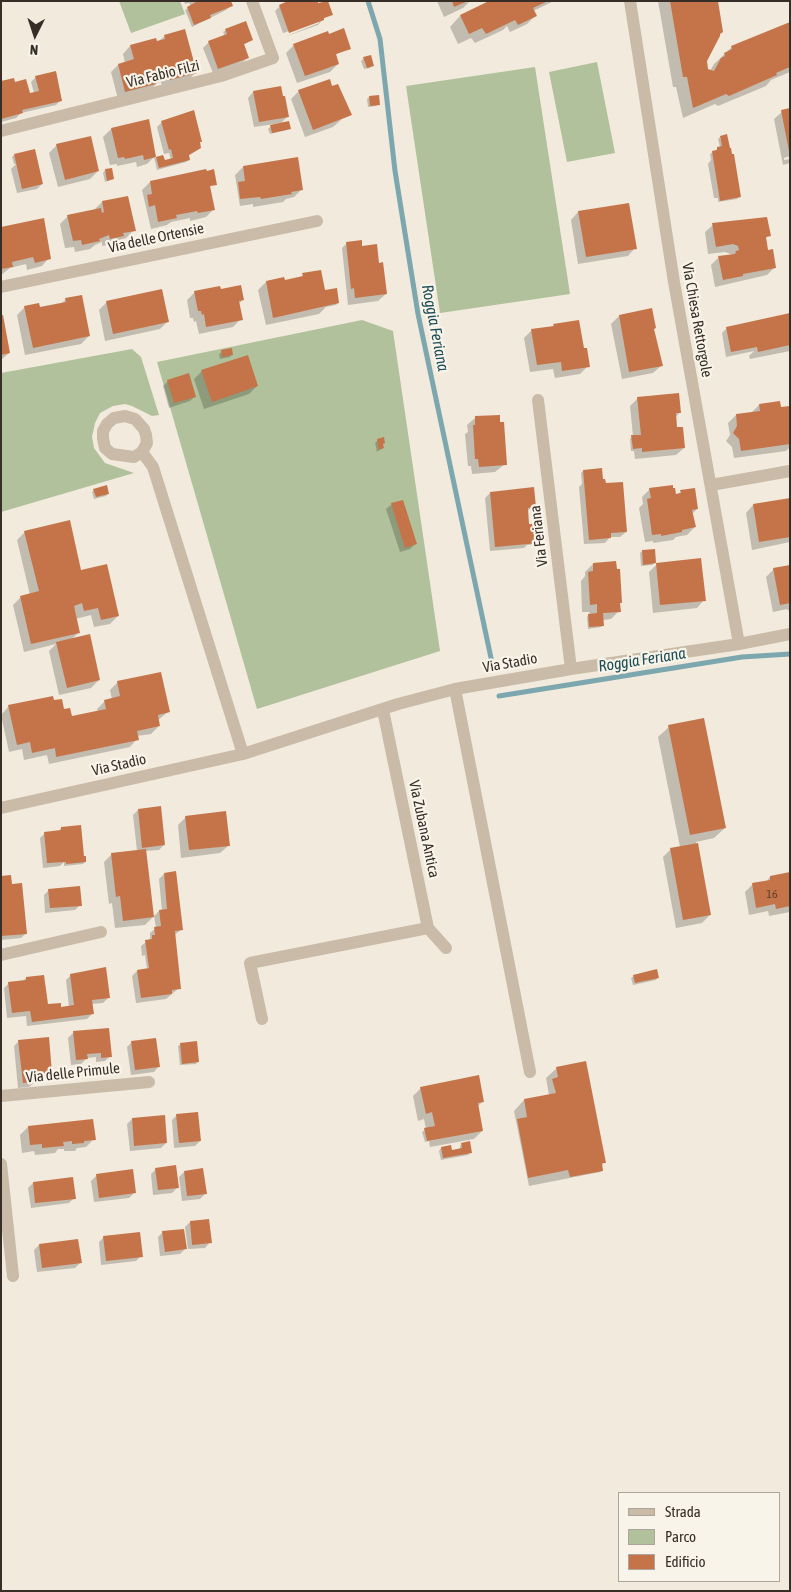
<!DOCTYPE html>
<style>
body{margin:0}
#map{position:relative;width:791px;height:1592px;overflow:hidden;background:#f2eadc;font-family:"Asap Condensed",sans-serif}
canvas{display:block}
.frame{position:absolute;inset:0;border:2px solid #372e28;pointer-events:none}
.legend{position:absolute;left:618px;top:1492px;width:162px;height:90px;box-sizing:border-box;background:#f9f4e9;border:1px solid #aba59c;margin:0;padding:6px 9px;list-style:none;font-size:15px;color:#372e28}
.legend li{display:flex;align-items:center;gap:10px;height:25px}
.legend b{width:25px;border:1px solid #aba59c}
.north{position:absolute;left:10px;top:10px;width:50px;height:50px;-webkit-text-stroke:4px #f9f4e9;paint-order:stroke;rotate:184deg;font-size:14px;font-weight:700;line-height:20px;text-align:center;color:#372e28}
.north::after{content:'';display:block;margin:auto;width:18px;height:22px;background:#372e28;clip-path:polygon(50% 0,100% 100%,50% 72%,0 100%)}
</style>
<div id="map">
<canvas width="791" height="1592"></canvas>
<div class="frame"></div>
<ul class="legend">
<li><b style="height:6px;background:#cabba8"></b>Strada</li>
<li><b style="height:14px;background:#b1c19c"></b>Parco</li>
<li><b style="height:14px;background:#c47448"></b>Edificio</li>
</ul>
<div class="north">N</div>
</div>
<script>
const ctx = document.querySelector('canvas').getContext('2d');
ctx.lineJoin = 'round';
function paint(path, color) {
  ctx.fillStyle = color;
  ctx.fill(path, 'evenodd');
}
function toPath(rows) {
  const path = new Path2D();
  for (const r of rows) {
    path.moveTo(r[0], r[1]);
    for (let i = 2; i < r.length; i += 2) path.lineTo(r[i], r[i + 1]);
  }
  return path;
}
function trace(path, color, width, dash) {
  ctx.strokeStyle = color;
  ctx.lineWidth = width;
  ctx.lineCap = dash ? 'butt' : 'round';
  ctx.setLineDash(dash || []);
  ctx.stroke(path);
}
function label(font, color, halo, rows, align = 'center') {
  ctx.font = font + ' "Asap Condensed",sans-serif';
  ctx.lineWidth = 4.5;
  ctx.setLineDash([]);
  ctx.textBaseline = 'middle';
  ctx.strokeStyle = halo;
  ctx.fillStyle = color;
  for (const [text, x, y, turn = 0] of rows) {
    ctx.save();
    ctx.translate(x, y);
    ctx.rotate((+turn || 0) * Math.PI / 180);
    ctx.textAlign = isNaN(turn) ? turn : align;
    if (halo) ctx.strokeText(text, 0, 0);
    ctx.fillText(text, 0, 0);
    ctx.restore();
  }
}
const green = toPath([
 [119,1,180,1,185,14,131,33],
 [597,62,615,153,567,162,549,72],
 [535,67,570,294,440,313,406,86],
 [362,320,393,331,440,651,257,709,157,362],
 [132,349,141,357,159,415,152,416,132,406,125,404,113,406,100,413,95,423,92,437,94,448,105,463,134,473,1,512,1,373]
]);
const shadow = toPath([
 [184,1,230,1,232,5,226,10,192,27,185,10,191,6,189,3,185,4],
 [437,1,470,1,463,8,444,17],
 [492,1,554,1,533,11,535,16,527,24,510,32,507,26,503,30,475,43,471,38,458,44,450,27,460,16],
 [658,1,716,1,719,34,705,61,707,70,710,71,714,64,732,47,790,23,790,72,771,80,766,86,718,106,715,104,683,118,676,87,673,87],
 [280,6,318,6,331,14,323,19,318,25,284,37,319,23,319,21,283,33,275,11],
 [226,30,252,40,243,45,248,57,243,62,213,73,203,48,209,42,225,36,223,32],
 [165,36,195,73,188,81,162,87,161,82,157,83,153,87,118,99,111,72,118,65,125,63,123,54,130,46,156,43],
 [294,45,349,48,335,55,338,64,330,72,297,83,286,53],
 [364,58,372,65,370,68,364,69,361,61],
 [36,77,61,100,56,105,21,113,16,118,1,122,1,82,14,83,29,95,34,93,31,82],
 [331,87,350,115,342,119,333,127,305,137,291,99,299,91],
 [253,92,288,116,281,123,254,127,248,98],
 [369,97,378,104,376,106,368,107,367,99],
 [790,110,790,156,784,158,784,160,790,159,790,163,783,165,774,119,782,112],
 [148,121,155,158,162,156,164,162,171,160,169,153,164,154,157,127,162,122,199,143,200,148,188,156,189,160,186,162,157,170,154,157,147,164,137,167,136,162,117,166,117,164,110,165,103,137,111,129],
 [270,127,289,128,287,130,270,134,268,129],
 [720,137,739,197,737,199,718,202,718,198,714,198,708,164,711,160,710,154,720,147,718,139],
 [57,145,98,171,90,179,58,187,49,153],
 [14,155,42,184,37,189,17,193,11,169,16,164,14,164,12,157],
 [243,167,302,189,294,197,286,199,283,202,253,207,253,204,240,206,235,175],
 [105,170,113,179,105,182,103,173],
 [205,170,216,184,209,187,214,209,206,217,190,221,190,218,171,222,167,225,151,229,142,190,150,182],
 [127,197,134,230,126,238,119,240,114,244,102,246,102,242,95,245,90,249,75,252,74,247,65,248,60,224,68,216,94,210,102,202],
 [578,212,635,248,628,256,578,264,571,220],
 [713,225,769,235,765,239,767,252,774,268,767,275,715,287,711,265,718,258,733,255,725,252,708,254,705,232],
 [1,228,49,258,42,266,27,270,26,264,10,268,1,275],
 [347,243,360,247,378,264,386,294,378,301,348,305,342,248],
 [303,275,338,303,336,305,326,307,319,314,266,325,258,290,266,282,283,279,284,282,299,279],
 [220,291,243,300,238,304,241,319,233,327,199,334,196,321,194,322,193,318,190,318,187,300,194,293],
 [66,299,89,336,81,344,25,355,17,315,25,307,39,308,61,304],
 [107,302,167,322,160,329,105,341,99,310],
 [790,315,790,351,750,359,749,356,754,351,726,357,722,333,727,328],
 [619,316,653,330,661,366,653,373,622,379,611,324],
 [1,317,9,353,1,360],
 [554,325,588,366,580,374,555,378,553,369,530,372,524,338,532,330,552,327],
 [222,352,232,354,230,357,220,359,219,354],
 [202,371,257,386,249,394,204,409,194,379],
 [168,381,195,396,190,401,169,408,163,386],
 [638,398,680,412,675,418,676,429,684,448,676,455,635,459,634,451,631,451,630,439,633,436,630,406],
 [779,403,780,409,790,412,790,447,786,451,734,458,732,447,726,441,730,435,728,423,736,415,751,413,759,405],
 [475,418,505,464,495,472,472,474,471,466,468,466,465,434,468,432,467,425],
 [378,440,382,445,382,448,377,452,375,443],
 [583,471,601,479,626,532,620,537,610,537,605,543,584,544,579,487,582,484,581,473],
 [650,489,675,495,681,492,697,509,692,514,695,527,687,535,676,537,673,540,653,543,653,541,645,542,639,508,643,504,642,497],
 [94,490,108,493,106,496,94,499,92,492],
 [490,493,535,507,532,509,526,510,528,527,538,542,536,544,527,545,524,548,490,551,485,498],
 [790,499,790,542,752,550,746,513,753,505],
 [392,504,416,543,410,549,400,552,386,509],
 [25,532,118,616,110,624,94,627,91,615,75,619,78,633,71,640,99,680,91,688,59,695,49,651,56,644,24,652,13,605,21,597,30,595,17,540],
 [642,551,655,563,652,565,641,566,640,553],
 [593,564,621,602,619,604,619,611,611,619,603,620,603,625,601,627,588,629,587,617,590,614,589,612,582,612,581,581,585,576,585,572],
 [657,564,704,600,697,608,653,613,649,572],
 [790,567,790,612,787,609,773,612,766,577,774,569],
 [118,682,168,712,158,720,159,726,151,734,137,736,137,739,130,747,49,764,47,755,24,760,22,749,9,752,1,715,9,706,53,703,63,708,71,717,98,712,97,709,105,701,112,699,110,690],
 [669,727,725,828,714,838,696,842,710,915,702,923,676,928,663,857,671,849,680,847,658,737],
 [138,810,164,845,159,850,145,851,153,917,145,925,115,928,112,903,109,904,104,862,112,854,137,851,133,815],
 [186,817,228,846,220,853,181,858,178,825],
 [61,828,85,862,83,864,64,866,64,862,60,866,43,868,40,838,45,833,58,832],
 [164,874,181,930,174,935,179,988,166,999,136,1003,132,976,137,971,147,969,145,955,142,956,141,946,150,939,150,933,156,928,154,916,159,911,162,911,159,879],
 [790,874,790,912,769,916,768,911,749,915,745,892,753,884,766,882,770,877],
 [1,877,11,885,26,933,21,938,1,940],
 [49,890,80,905,75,910,45,913,44,895],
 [71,975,108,998,103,1003,91,1004,92,1014,87,1019,27,1026,26,1016,7,1018,4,988,9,983,23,981,26,978,47,1006,60,1008,69,1007,66,980],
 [634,976,658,977,656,980,633,985,631,978],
 [73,1033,110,1056,105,1061,96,1062,96,1057,87,1058,81,1064,71,1065,68,1038],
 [19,1041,51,1072,46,1078,40,1078,29,1087,18,1088,14,1046],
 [132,1042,159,1066,154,1072,131,1075,127,1047],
 [181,1044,198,1061,196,1064,180,1065,178,1046],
 [557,1068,605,1162,601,1166,602,1170,600,1172,529,1186,514,1111,524,1100,549,1095,546,1078],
 [421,1088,483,1101,477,1107,482,1131,474,1139,430,1147,429,1141,425,1142,422,1132,426,1129,424,1119,418,1121,413,1096],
 [177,1115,200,1141,195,1146,174,1148,172,1120],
 [132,1119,166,1143,161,1148,130,1151,127,1124],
 [28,1127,94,1139,86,1147,77,1148,75,1151,64,1151,64,1149,58,1149,55,1153,35,1155,34,1151,22,1153,20,1135],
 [462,1144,470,1153,468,1155,441,1160,439,1151,441,1148,451,1152,460,1150,460,1146],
 [156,1169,177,1188,172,1193,153,1195,151,1174],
 [132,1171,134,1193,129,1198,94,1202,91,1181,96,1176],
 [184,1172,205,1194,200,1199,182,1201,179,1177],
 [33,1183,74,1198,69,1203,31,1208,28,1188],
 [190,1222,210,1242,205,1248,188,1249,185,1227],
 [163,1232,185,1249,180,1254,160,1256,158,1237],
 [104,1237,141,1256,136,1261,101,1265,99,1242],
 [39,1245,80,1263,75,1268,37,1272,34,1250]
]);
const stream = toPath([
 [368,1,380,39,395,171,418,314,491,658],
 [499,696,742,657,790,654]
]);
const building = toPath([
 [196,1,231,1,233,6,210,15,211,18,194,25,187,7,196,2],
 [288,1,318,1,318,3,328,1,333,15,324,18,324,20,289,33,279,5],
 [452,1,468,1,454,7],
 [489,1,548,1,533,8,537,16,518,25,515,20,486,34,482,28,469,34,460,15],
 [670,1,718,1,723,32,720,34,720,36,707,61,708,69,714,71,721,58,725,56,724,53,732,49,731,46,790,22,790,67,776,73,777,75,729,96,726,94,693,108,687,77,683,77],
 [246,21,253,40,244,44,249,58,218,69,208,41,227,34,225,29],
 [344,28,351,49,336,54,339,64,305,76,293,44,328,31,329,34],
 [185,29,197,73,170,80,168,75,162,77,162,80,155,82,156,84,125,92,118,64,134,59,130,45,156,38,157,41,165,39,164,35],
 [371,55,374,66,367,68,363,57],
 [56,71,62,101,22,110,23,113,1,119,1,81,14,78,15,82,26,79,30,93,39,91,35,76],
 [330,79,332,86,338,84,352,115,313,130,298,90],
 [281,86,283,96,285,96,289,117,259,122,253,91],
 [379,95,380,105,370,106,369,96],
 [790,108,790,151,789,151,781,110],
 [194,110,202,142,200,142,201,148,189,155,190,160,159,168,156,157,163,155,165,160,173,158,171,149,169,150,161,121],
 [149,119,156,157,144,160,143,155,125,159,124,157,118,158,111,128],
 [289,121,291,129,272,133,270,125],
 [727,134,730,148,731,148,732,154,734,154,741,197,720,201,712,151,717,150,717,147,722,146,720,136],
 [91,136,99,171,65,180,56,144],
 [35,149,43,184,22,189,14,154],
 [298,157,303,190,291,192,292,194,261,199,260,197,240,199,238,182,245,181,243,166],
 [112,168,114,179,107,181,105,169],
 [206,169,207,171,214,169,217,185,210,186,215,210,198,213,197,211,176,215,177,218,158,222,155,205,149,207,147,195,152,194,150,181],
 [128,196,136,231,123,233,124,236,110,239,109,235,99,239,100,241,82,245,81,240,73,241,67,215,101,208,102,213,104,212,102,201],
 [629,203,637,249,586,257,578,211],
 [767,217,771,236,766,237,768,250,773,249,776,268,743,274,743,276,723,280,718,256,735,254,736,251,739,250,738,246,733,244,716,247,712,223],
 [44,218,51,259,35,263,33,257,12,262,13,267,1,269,1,227],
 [362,240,362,246,377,244,379,263,383,262,387,294,355,298,354,288,351,289,346,242],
 [321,270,325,290,337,288,339,303,273,318,266,281,284,277,285,280,303,276,302,273],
 [241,285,244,300,239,301,243,320,206,327,204,314,202,315,201,311,198,311,194,291,220,286,221,289],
 [162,289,169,322,113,334,106,301],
 [82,295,90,336,33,348,24,306,39,303,40,307,66,302,65,298],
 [652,308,656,328,654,329,663,366,629,372,619,315],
 [790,313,790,345,758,352,757,347,731,352,726,327],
 [1,315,3,315,10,353,1,355],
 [579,320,584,348,587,348,590,367,562,371,561,362,537,365,531,329,554,326,553,324],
 [232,348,233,355,222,357,221,350],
 [248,355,258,386,212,402,201,370],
 [189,373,196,397,174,403,167,380],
 [679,393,681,413,676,413,677,427,683,427,685,448,642,452,642,448,633,449,631,435,641,435,637,397],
 [780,401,781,407,790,406,790,444,741,451,739,439,733,433,737,426,736,414,760,411,759,404],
 [500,415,500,422,504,422,507,465,479,467,478,459,475,459,473,425,475,425,475,416],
 [384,437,385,443,383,444,384,448,379,450,377,439],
 [602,468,603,479,605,479,606,483,623,482,627,532,611,533,611,538,589,540,583,470],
 [107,485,109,494,96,497,93,489],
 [673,485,673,488,675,488,676,494,681,493,680,490,695,488,698,509,692,510,696,527,682,530,682,532,661,536,661,534,652,535,647,499,651,498,649,488],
 [534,487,536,507,528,508,529,524,537,524,539,543,495,547,490,492],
 [790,498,790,537,759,542,753,504],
 [403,500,417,544,405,548,391,503],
 [70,520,81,570,107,564,119,616,101,620,98,608,84,611,82,603,74,606,80,633,31,644,20,596,39,591,24,531],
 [655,549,656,563,643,565,642,550],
 [701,558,706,601,660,605,656,563],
 [616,561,617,569,620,569,622,603,620,603,621,612,603,613,604,626,589,627,588,614,597,613,597,604,590,605,588,572,593,571,593,563],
 [790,565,790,603,780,605,773,568],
 [90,634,100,680,67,688,56,642],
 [161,672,170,712,158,715,160,726,137,731,139,740,56,757,55,748,32,753,30,742,17,745,8,705,53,696,54,700,62,699,64,709,70,708,72,716,106,709,104,700,120,696,117,681],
 [704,718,726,828,690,835,668,725],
 [161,806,165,845,142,848,138,809],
 [226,811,230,846,189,850,185,816],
 [81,825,84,856,86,856,86,862,66,864,66,862,47,863,44,832,61,830,61,827],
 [698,843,711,915,683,920,670,848],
 [146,849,154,917,123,921,120,896,116,897,111,853],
 [176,871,183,930,175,931,181,989,172,990,172,994,141,998,137,970,149,968,145,940,152,939,152,935,155,935,154,927,161,926,159,910,167,909,164,873],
 [790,872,790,906,776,909,775,904,756,908,752,883,770,880,770,876],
 [11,875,12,884,22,883,27,934,1,936,1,876],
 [80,886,82,906,50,908,48,889],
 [106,967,110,998,92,1000,94,1014,32,1022,30,1011,12,1013,8,982,26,980,26,977,44,975,48,1004,61,1003,61,1007,74,1005,70,974],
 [657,969,659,978,635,983,633,975],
 [109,1028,112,1057,101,1058,101,1053,87,1054,88,1059,76,1060,73,1031],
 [49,1037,52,1073,41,1074,41,1078,35,1079,36,1082,23,1083,18,1040],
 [156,1038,160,1067,135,1070,131,1041],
 [197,1041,199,1062,182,1064,180,1043],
 [586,1061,606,1163,602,1163,603,1171,570,1177,568,1170,528,1178,517,1119,527,1117,524,1099,556,1093,552,1079,558,1077,556,1067],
 [479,1075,484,1102,478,1103,483,1131,427,1141,424,1128,435,1126,432,1112,426,1114,420,1087],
 [198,1112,201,1141,179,1143,176,1114],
 [165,1115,167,1143,134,1146,132,1118],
 [93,1119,96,1140,84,1141,84,1143,72,1144,72,1141,63,1142,64,1146,42,1148,42,1144,30,1145,28,1126],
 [470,1141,472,1153,443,1158,441,1147,451,1145,452,1150,462,1148,461,1143],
 [176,1165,179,1188,158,1190,155,1168],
 [203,1168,207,1194,187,1196,184,1171],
 [133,1169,136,1193,99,1198,96,1174],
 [73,1177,76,1199,35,1203,33,1182],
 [209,1219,212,1243,192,1245,190,1221],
 [184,1229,187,1249,165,1252,162,1231],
 [140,1232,143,1257,106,1261,103,1236],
 [78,1239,82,1263,42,1268,39,1244]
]);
const minor = toPath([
 [630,1,674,282,739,644],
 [1,131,221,76,273,58,252,1],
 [1,287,317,221],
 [538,400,571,669],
 [125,416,135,419,144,429,146,435,147,443,142,452,134,457,112,454,105,448,103,438,103,431,107,424,114,418,125,416],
 [142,452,153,467,243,754],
 [711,485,790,471],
 [455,689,530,1072],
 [383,710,428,928,446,948],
 [1,808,243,754,398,704,455,689,571,669,739,644,790,634],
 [1,955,101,932],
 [262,1019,250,963,428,928],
 [1,1096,149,1082],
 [1,1164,13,1276]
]);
const numberNames = [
 ["16",772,894]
];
const streetNames = [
 ["Via Fabio Filzi",163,74,-14],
 ["Via delle Ortensie",156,238,-12],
 ["Via Chiesa Rettorgole",697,320,80],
 ["Via Feriana",539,536,-97],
 ["Via Stadio",510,663,-10],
 ["Via Stadio",119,765,-13],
 ["Via Zubana Antica",424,829,78],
 ["Via delle Primule",73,1073,-6]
];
const waterNames = [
 ["Roggia Feriana",435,328,79],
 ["Roggia Feriana",642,660,-9]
];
paint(green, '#b1c19c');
paint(shadow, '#0003');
trace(stream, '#7ca7af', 5);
paint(building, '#c47448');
trace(minor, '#cabba8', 12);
label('12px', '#5a4030', null, numberNames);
label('15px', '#372e28', '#f9f4e9', streetNames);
label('italic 16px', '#1e4e58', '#f9f4e9', waterNames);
</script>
